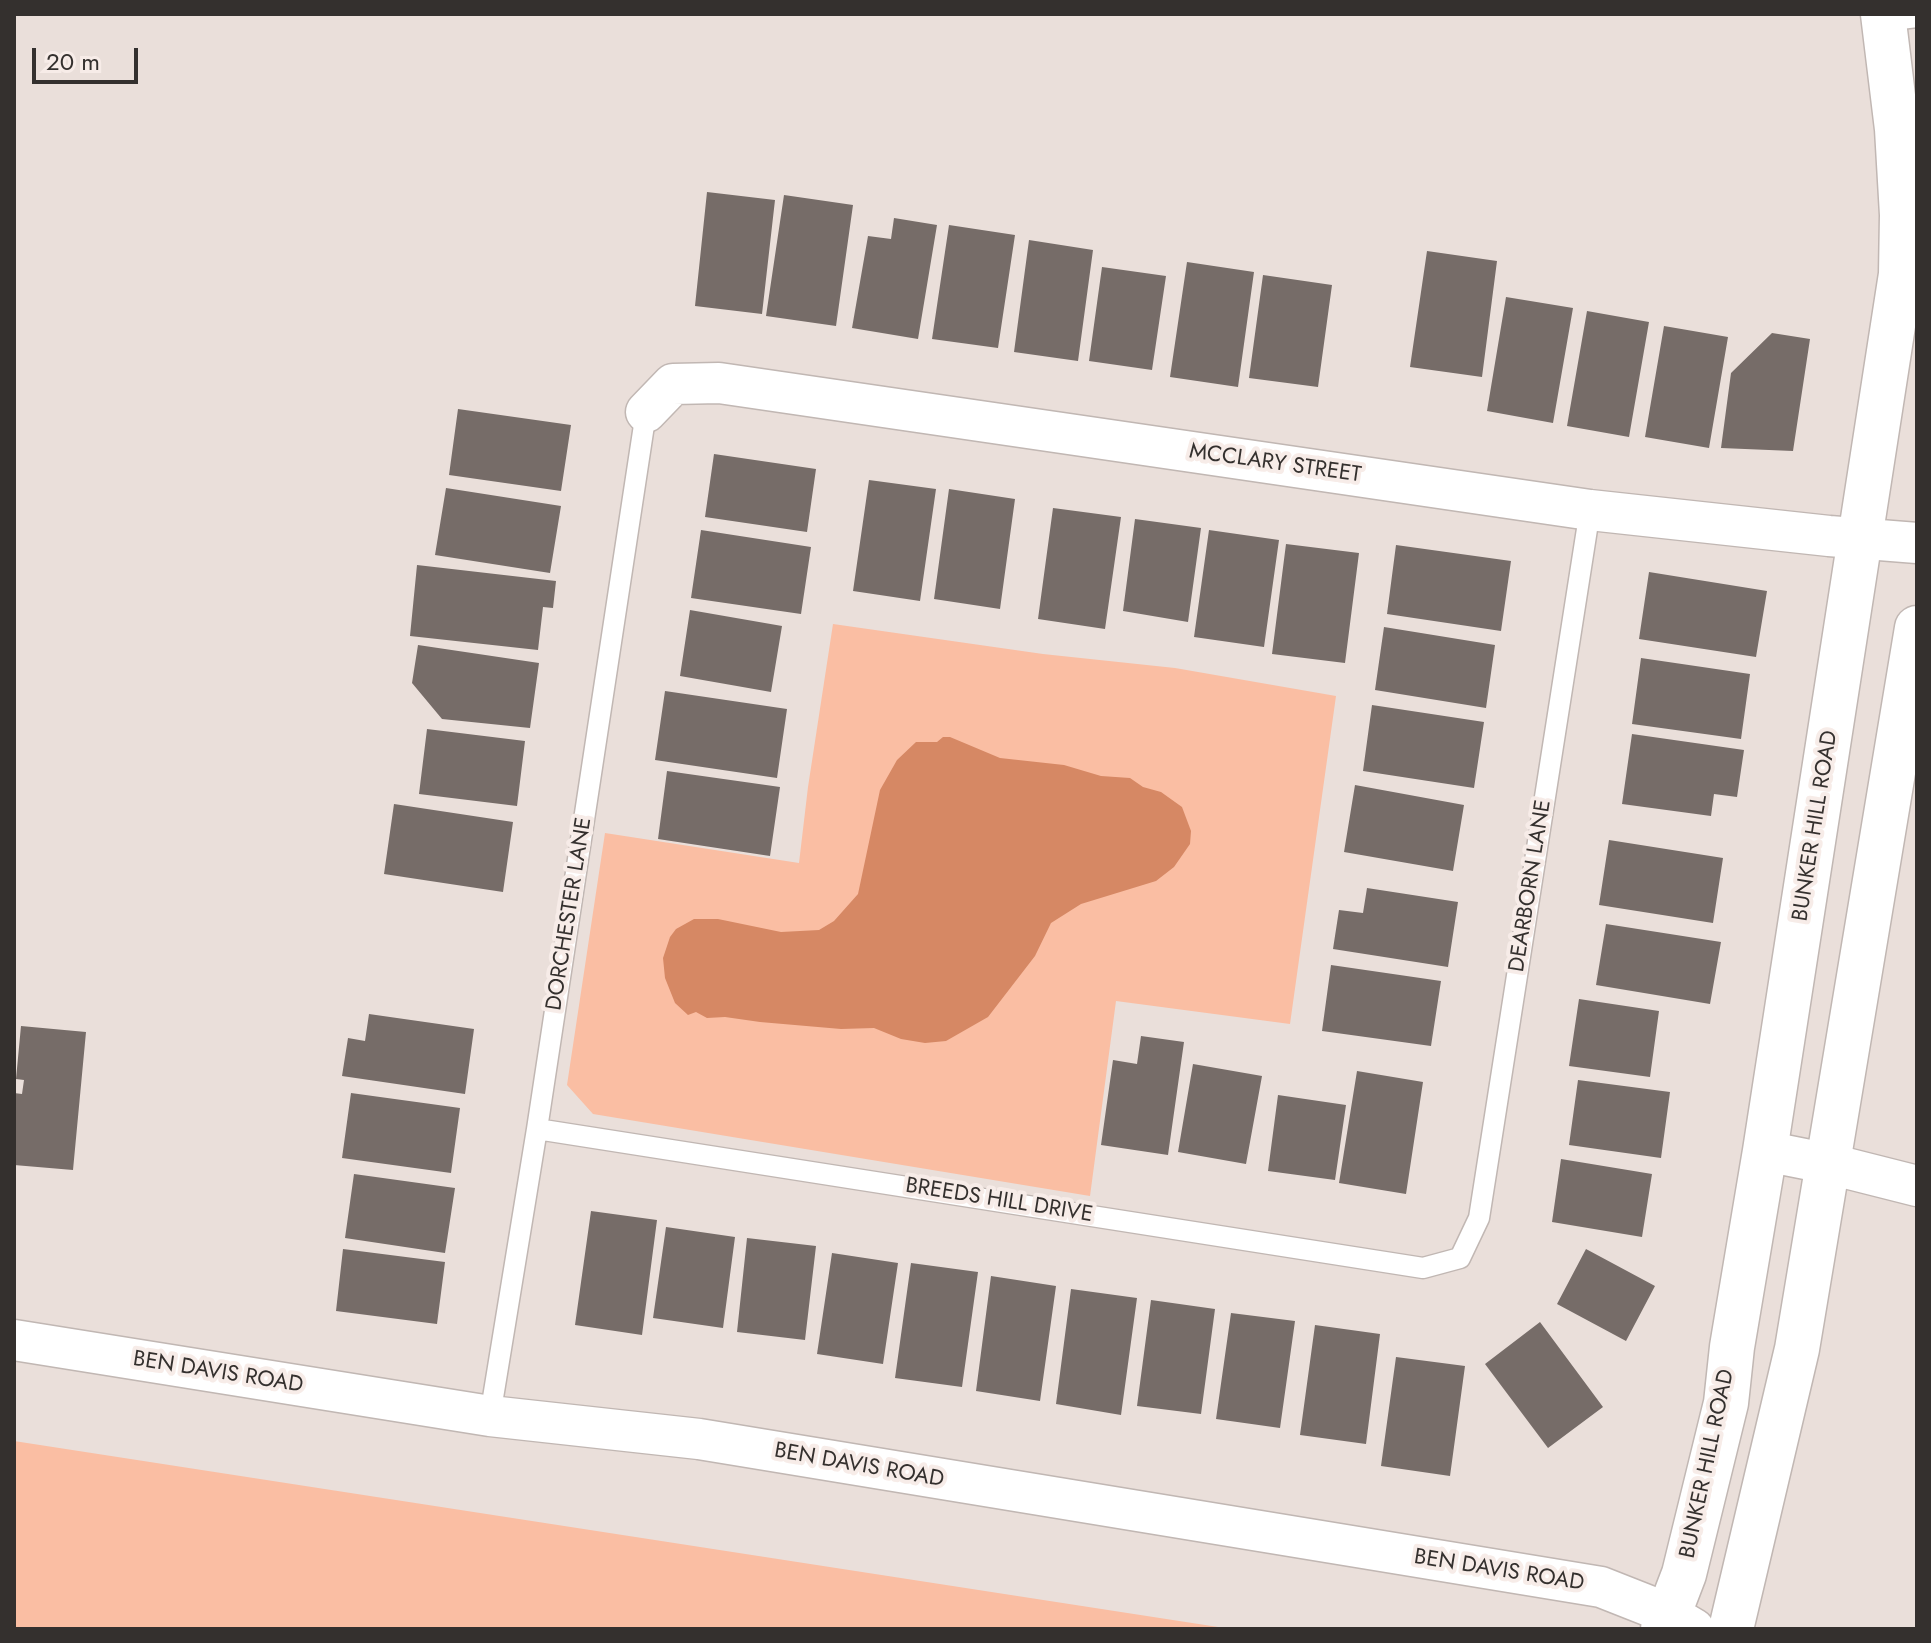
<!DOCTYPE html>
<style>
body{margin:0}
#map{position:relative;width:1931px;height:1643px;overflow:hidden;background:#eadfda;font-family:Jost,sans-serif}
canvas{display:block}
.frame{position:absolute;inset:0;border:16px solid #34302e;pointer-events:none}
.scale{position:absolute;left:32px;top:48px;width:106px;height:36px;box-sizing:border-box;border:4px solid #34302e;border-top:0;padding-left:10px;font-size:24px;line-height:28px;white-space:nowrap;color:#34302e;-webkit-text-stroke:6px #f7ece8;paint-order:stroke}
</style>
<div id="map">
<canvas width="1931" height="1643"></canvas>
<div class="frame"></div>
<div class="scale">20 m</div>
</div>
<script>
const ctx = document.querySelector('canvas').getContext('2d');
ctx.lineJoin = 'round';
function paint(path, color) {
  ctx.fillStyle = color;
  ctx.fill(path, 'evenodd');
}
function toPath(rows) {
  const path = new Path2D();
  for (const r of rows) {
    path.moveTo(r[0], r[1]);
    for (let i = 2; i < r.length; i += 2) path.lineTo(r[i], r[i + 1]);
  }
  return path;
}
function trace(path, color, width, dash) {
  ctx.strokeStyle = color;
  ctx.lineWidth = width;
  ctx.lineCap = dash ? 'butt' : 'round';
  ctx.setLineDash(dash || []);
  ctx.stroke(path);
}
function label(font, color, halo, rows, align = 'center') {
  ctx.font = font + ' Jost,sans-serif';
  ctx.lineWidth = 8;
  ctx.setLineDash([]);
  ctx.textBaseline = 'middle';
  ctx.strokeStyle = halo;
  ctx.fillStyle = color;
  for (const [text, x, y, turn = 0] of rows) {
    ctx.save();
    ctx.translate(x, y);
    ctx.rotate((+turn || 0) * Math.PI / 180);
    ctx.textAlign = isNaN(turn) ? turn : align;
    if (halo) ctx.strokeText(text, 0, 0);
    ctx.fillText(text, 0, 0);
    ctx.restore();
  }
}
const green = toPath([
 [833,624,1043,654,1175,668,1336,696,1290,1024,1116,1001,1090,1196,593,1114,567,1085,605,833,799,863,808,787],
 [14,1441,1231,1629,14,1629]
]);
const water = toPath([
 [943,737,950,737,1000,758,1064,765,1101,776,1130,778,1143,787,1161,792,1182,807,1191,831,1190,844,1174,867,1156,881,1081,904,1051,923,1035,956,988,1017,946,1041,925,1043,901,1039,874,1028,841,1029,760,1022,725,1017,707,1018,696,1012,688,1015,675,1003,665,978,663,958,670,937,676,929,694,919,718,919,781,932,819,930,834,921,858,894,880,790,897,760,916,742,937,742]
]);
const building = toPath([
 [707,192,775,200,762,314,695,306],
 [784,195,853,205,836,326,766,316],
 [894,218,937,225,918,339,852,328,868,236,891,239],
 [949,225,1015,235,998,348,932,339],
 [1029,240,1093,250,1078,361,1014,352],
 [1427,251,1497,261,1482,377,1410,367],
 [1187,262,1254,272,1238,387,1170,377],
 [1102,267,1166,276,1152,370,1089,361],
 [1263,275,1332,285,1318,387,1249,378],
 [1506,297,1573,308,1553,423,1487,411],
 [1587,311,1649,322,1629,437,1567,426],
 [1664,326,1728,337,1709,448,1645,437],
 [1772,333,1810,339,1793,451,1721,448,1731,373],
 [458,409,571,425,561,491,449,475],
 [714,454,816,469,807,532,705,517],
 [869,480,936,489,920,601,853,591],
 [446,488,561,506,550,573,435,555],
 [949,489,1015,499,1000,609,934,599],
 [1053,508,1121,517,1105,629,1038,619],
 [1135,519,1201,528,1188,622,1123,611],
 [701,530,811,547,801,614,691,598],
 [1209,530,1279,540,1264,647,1194,637],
 [1286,544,1359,553,1345,663,1272,654],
 [1396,545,1511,561,1501,631,1387,614],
 [417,565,556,581,553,608,543,607,538,650,410,636],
 [1649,572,1767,591,1756,657,1639,639],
 [690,610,782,626,771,692,680,676],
 [1384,627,1495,645,1486,708,1375,690],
 [418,645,539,663,530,728,442,719,412,683],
 [1641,658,1750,674,1741,739,1632,724],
 [665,691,787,709,777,778,655,760],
 [1372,705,1484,722,1474,788,1363,771],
 [427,729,525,741,517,806,419,794],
 [1632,734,1744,750,1737,797,1714,794,1711,816,1622,804],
 [667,771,780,787,770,856,658,839],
 [1355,785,1464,805,1453,871,1344,852],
 [394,804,513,822,503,892,384,874],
 [1609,840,1723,858,1713,923,1599,905],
 [1367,888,1458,902,1448,967,1333,949,1339,910,1363,913],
 [1606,924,1721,942,1710,1004,1596,985],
 [1331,965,1441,981,1431,1046,1322,1031],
 [1579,999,1659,1011,1650,1077,1569,1066],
 [369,1014,474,1029,465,1094,342,1076,348,1038,365,1041],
 [21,1026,86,1032,73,1170,14,1165,14,1093,22,1094,24,1080,16,1079],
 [1141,1036,1184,1042,1168,1155,1101,1145,1113,1060,1137,1064],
 [1193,1064,1262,1076,1246,1164,1178,1152],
 [1357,1071,1423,1082,1406,1194,1339,1183],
 [1578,1080,1670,1092,1661,1158,1569,1145],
 [351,1093,460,1108,451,1173,342,1158],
 [1278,1095,1346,1105,1335,1180,1268,1171],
 [1561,1159,1652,1174,1642,1237,1552,1222],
 [354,1174,455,1188,445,1253,345,1238],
 [591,1211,657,1220,642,1335,575,1325],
 [666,1227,735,1237,723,1328,653,1318],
 [747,1238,816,1246,805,1340,737,1332],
 [343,1249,445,1262,437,1324,336,1311],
 [1586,1249,1655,1286,1626,1341,1557,1304],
 [832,1253,898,1263,883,1364,817,1354],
 [911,1263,978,1272,962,1387,895,1378],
 [991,1276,1056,1286,1040,1401,976,1391],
 [1071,1289,1137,1298,1121,1415,1056,1404],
 [1151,1300,1215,1309,1201,1414,1137,1406],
 [1231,1313,1295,1321,1280,1428,1216,1419],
 [1540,1322,1603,1407,1548,1448,1485,1364],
 [1315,1325,1380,1334,1366,1444,1300,1435],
 [1396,1357,1465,1366,1450,1476,1381,1466]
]);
const lane = toPath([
 [1884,21,1917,17],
 [537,1129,1423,1268,1460,1258,1479,1218,1590,510],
 [490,1416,537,1129,646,412]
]);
const street = toPath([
 [646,412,673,384,719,383,1590,510,1829,536,1917,543],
 [1765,1151,1830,1164,1917,1186],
 [14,1340,490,1416,699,1439,1601,1587,1667,1613,1694,1629]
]);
const secondary = toPath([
 [1663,1629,1684,1574,1726,1403,1732,1347,1765,1151,1901,274,1902,215,1897,129,1883,14],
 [1731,1629,1797,1349,1917,628]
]);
const streetNames = [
 ["MCCLARY STREET",1275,464,8],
 ["BUNKER HILL ROAD",1816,826,-81],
 ["DEARBORN LANE",1531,886,-81],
 ["DORCHESTER LANE",570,914,-81],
 ["BREEDS HILL DRIVE",999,1201,9],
 ["BEN DAVIS ROAD",218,1373,9],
 ["BUNKER HILL ROAD",1708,1464,-78],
 ["BEN DAVIS ROAD",859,1466,10],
 ["BEN DAVIS ROAD",1499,1571,9]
];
paint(green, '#fabea3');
paint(water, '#d68864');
paint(building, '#766c68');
trace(lane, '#c1b7b3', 23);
trace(street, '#c1b7b3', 43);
trace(secondary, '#c1b7b3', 47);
trace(lane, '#fff', 20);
trace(street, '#fff', 40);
trace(secondary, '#fff', 44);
label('22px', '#34302e', '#f7ece8', streetNames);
</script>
